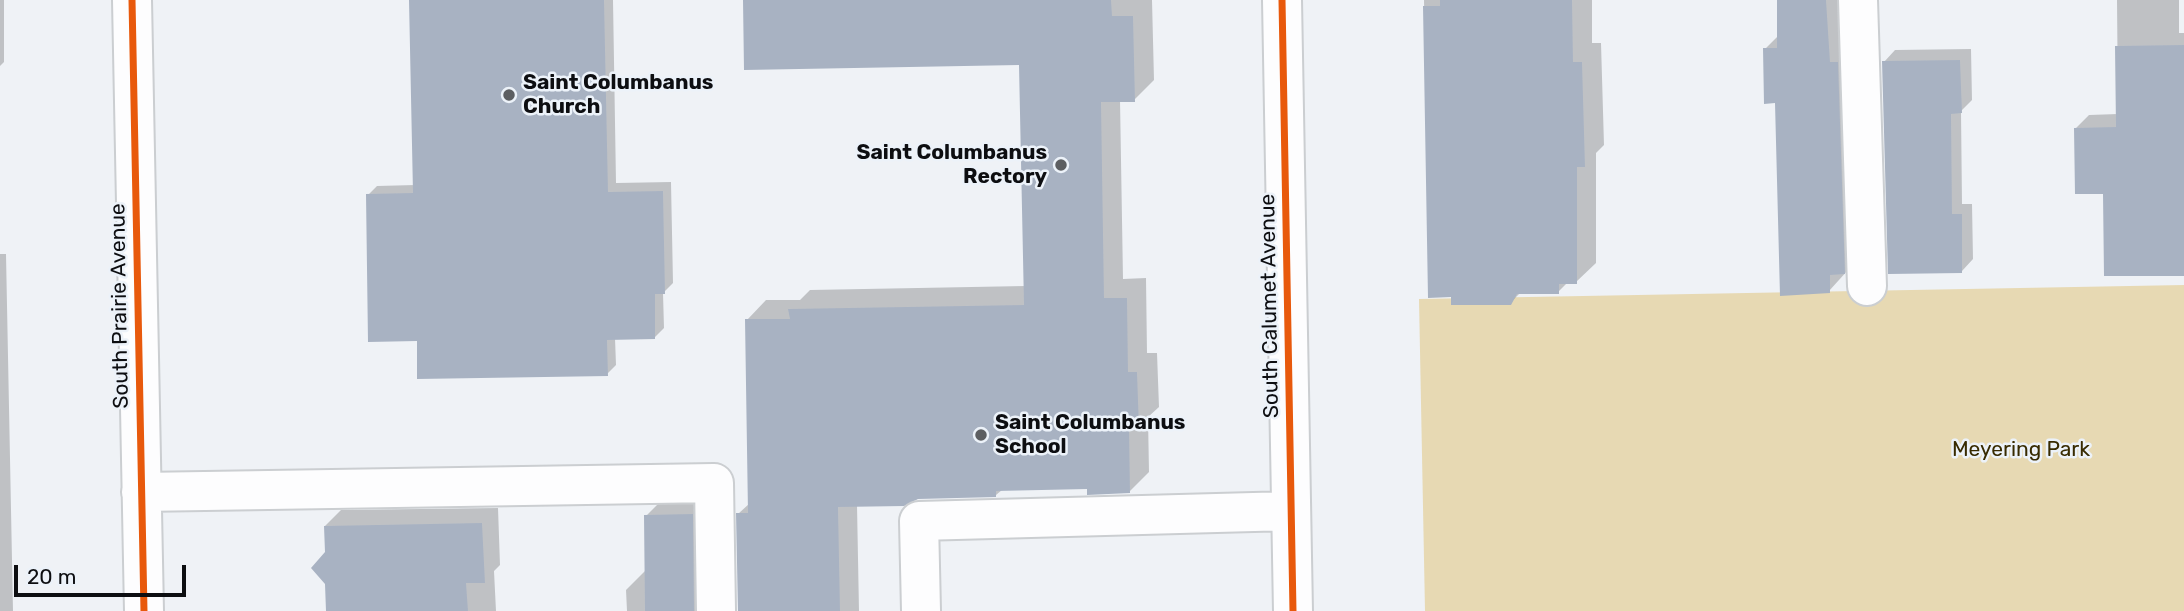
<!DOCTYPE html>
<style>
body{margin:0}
#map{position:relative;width:2184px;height:611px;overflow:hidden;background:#eff2f6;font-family:Rubik,sans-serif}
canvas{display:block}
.scale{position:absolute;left:14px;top:565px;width:172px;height:32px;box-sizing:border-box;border:4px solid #0d0e11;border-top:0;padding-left:9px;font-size:21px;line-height:24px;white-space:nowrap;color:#0d0e11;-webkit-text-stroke:5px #ecf2f9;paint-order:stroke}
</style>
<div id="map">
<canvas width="2184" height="611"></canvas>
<div class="scale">20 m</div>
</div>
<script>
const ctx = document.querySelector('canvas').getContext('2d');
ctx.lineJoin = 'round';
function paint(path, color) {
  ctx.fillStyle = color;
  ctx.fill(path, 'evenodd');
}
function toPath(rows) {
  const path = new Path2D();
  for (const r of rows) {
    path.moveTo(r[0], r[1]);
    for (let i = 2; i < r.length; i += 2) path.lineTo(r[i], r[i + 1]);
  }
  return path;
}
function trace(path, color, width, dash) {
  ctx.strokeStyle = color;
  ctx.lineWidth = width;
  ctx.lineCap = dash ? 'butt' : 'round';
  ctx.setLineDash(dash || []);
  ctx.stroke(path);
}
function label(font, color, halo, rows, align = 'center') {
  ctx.font = font + ' Rubik,sans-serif';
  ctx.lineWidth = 5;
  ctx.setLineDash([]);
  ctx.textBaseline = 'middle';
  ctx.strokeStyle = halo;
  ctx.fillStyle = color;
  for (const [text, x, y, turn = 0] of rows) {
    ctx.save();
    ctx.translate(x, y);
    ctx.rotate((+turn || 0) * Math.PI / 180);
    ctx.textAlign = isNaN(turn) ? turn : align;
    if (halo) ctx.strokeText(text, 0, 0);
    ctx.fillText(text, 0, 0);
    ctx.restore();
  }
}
const green = toPath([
 [2184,285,2184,611,1425,611,1419,299]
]);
const shadow = toPath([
 [0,0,4,0,4,62,0,66],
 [411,0,613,0,616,183,671,182,673,283,663,293,664,328,655,337,615,338,616,365,607,374,418,340,368,195,377,186,415,185],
 [745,0,1152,0,1154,80,1134,100,1120,100,1123,279,1146,278,1147,353,1157,353,1159,407,1148,417,1149,472,1129,492,1088,488,1002,490,996,495,918,497,857,505,859,611,740,611,738,514,750,503,747,320,766,300,800,300,810,290,1025,286,1020,63],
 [1424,0,1592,0,1592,43,1601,43,1604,145,1596,153,1596,263,1576,282,1568,282,1558,292,1521,292,1510,303,1453,295,1429,296],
 [1778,0,1840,0,1858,259,1829,291,1765,49,1779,35],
 [2117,0,2179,0,2179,33,2184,33,2184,274,2105,192,2076,128,2089,115,2118,114],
 [1971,49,1972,100,1961,111,1962,204,1972,204,1973,259,1962,271,1884,62,1895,50],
 [0,254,6,254,13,611,0,611],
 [712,495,726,611,627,611,626,590,646,570,646,516,666,496],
 [498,508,500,565,494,571,496,611,328,611,325,526,341,510]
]);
const building = toPath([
 [409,0,604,0,608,192,663,191,665,294,655,294,655,339,607,340,608,376,417,379,417,341,368,342,366,194,413,193],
 [743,0,1111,0,1112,16,1133,16,1135,102,1101,102,1104,298,1127,298,1128,372,1137,372,1139,428,1129,428,1130,493,1087,495,1087,489,996,491,996,497,918,499,904,506,838,507,840,611,738,611,736,513,748,513,745,319,790,319,788,309,1024,305,1019,65,744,70],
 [1440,0,1572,0,1573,62,1582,62,1585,167,1577,167,1577,284,1559,284,1559,294,1517,294,1511,305,1451,305,1451,297,1428,298,1423,6,1440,6],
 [1777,0,1826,0,1830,62,1838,62,1845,274,1830,275,1830,293,1780,296,1775,103,1764,104,1763,48,1777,48],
 [2184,45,2184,276,2104,276,2103,194,2075,194,2074,128,2116,127,2115,46],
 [1960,60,1962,113,1951,114,1952,214,1962,214,1962,273,1888,274,1882,61],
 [693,514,694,611,645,611,644,515],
 [482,523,485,583,466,583,468,611,326,611,325,584,311,568,325,552,324,526]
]);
const minor = toPath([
 [132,0,144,611],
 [1282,0,1293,611],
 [1858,0,1867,286],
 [141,492,714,483,716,611],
 [921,611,919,521,1291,511]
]);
const cycleway = toPath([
 [132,0,144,611],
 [1282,0,1293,611]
]);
const markers = [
 [509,95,7,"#5c5e61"],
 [1061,165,7,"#5c5e61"],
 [981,435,7,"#5c5e61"]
];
const poiNames = [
 ["Saint Columbanus",523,83],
 ["Church",523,107],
 ["Saint Columbanus",1047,153,"right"],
 ["Rectory",1047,177,"right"],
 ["Saint Columbanus",995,423],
 ["School",995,447]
];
const streetNames = [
 ["South Prairie Avenue",120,306,-91],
 ["South Calumet Avenue",1270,306,-91]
];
const parkNames = [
 ["Meyering Park",2021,450]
];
paint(green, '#e7d9b3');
paint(shadow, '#0003');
paint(building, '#a8b2c2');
trace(minor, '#cbced1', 42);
trace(minor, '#fdfdfe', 38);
trace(cycleway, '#e8590c', 7);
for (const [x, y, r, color] of markers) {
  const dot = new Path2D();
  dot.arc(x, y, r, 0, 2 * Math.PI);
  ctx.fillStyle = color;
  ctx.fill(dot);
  trace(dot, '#ecf2f9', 2.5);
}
label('bold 21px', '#0d0e11', '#ecf2f9', poiNames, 'left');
label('21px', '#0d0e11', '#ecf2f9', streetNames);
label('21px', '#382b01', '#ecf2f9', parkNames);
</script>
